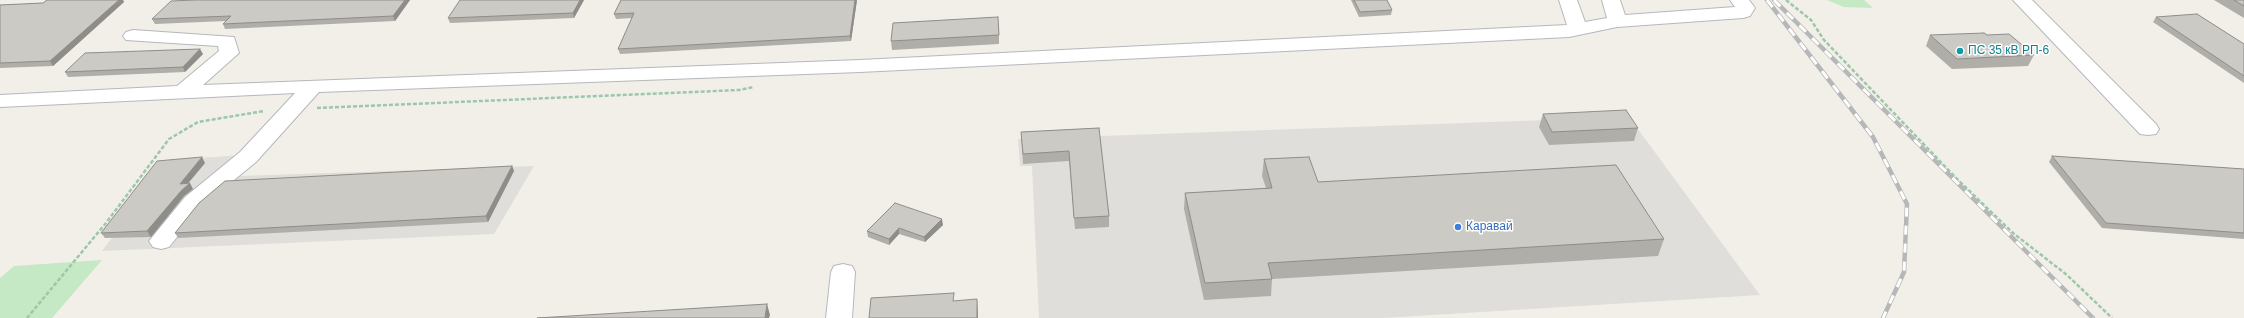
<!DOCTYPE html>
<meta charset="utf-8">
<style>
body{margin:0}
canvas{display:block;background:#f1efe8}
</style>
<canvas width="2244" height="318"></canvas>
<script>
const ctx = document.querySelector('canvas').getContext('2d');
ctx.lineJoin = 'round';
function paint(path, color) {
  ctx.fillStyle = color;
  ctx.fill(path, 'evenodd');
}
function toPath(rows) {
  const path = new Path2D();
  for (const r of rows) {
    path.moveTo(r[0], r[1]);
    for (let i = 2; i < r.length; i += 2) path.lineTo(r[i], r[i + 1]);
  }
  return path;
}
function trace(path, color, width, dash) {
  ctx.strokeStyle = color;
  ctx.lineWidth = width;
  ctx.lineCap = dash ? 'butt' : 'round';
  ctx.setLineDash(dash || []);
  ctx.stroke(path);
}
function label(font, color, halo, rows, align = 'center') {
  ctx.font = font + ' Arial,sans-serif';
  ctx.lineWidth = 3;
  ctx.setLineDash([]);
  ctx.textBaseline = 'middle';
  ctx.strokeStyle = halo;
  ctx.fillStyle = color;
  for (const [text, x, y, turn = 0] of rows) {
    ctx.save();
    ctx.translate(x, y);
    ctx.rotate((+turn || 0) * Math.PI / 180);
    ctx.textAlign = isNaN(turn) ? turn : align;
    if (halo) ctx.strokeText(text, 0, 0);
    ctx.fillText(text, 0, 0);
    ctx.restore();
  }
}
const industrial = toPath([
 [1629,117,1760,295,1383,318,1039,318,1032,166,1020,166,1018,139],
 [243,155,240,176,534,166,494,234,102,251,170,160]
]);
const green = toPath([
 [1827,0,1864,0,1873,8,1844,7],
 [102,260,52,318,0,318,0,278,14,266]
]);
const path = toPath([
 [1786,0,1811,20,1824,40,1957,179,2013,233,2067,275,2112,318],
 [317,108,739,90,754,87],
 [27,318,106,223,169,139,198,122,264,111]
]);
const minor = toPath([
 [1559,0,1577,0,1585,22,1607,18,1602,0,1620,0,1625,15,1735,7,1730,0,1749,0,1755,8,1750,16,1743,18,1617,27,1569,37,860,72,319,92,256,162,201,207,169,247,161,249,153,247,149,241,185,197,240,152,295,93,0,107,0,95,177,86,219,51,218,46,126,40,123,36,126,32,133,30,234,37,239,53,203,85,860,60,1567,25,1559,0],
 [2013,0,2032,0,2156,124,2159,129,2156,134,2148,135,2140,134,2013,0],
 [843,264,852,266,855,272,852,318,826,318,831,272,834,266,843,264]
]);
const rail = toPath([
 [1767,0,1873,137,1907,204,1904,272,1883,318],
 [1774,0,2093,318]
]);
const wall = toPath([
 [47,0,123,0,124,2,53,66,0,68,0,5,43,3],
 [194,0,410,0,395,21,225,29,223,24,226,21,155,24,152,19],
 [584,0,574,18,450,23,448,18],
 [621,0,857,0,851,41,620,54,618,49,632,18,616,19,614,14],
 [1351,0,1387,0,1392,10,1391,15,1359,17],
 [2214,0,2244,0,2244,18],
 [2156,17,2244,44,2244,83,2153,22],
 [999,26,999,44,892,50,891,41],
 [1930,35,1987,35,2034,55,2028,66,1952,69,1926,46],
 [203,54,185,72,68,77,65,72],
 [1543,114,1638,128,1634,141,1549,145,1539,127],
 [1099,128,1109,216,1109,227,1075,229,1069,161,1023,164,1021,132],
 [2052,156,2244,169,2244,239,2102,228,2049,162],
 [1264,159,1318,182,1664,239,1658,256,1272,279,1271,296,1204,300,1184,209,1185,193,1266,188,1262,176],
 [205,163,188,183,193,189,184,196,151,237,105,238,101,233],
 [512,166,514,171,488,222,178,238,175,233],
 [943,225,925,242,899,234,889,245,868,237,867,231]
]);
const shadedWall = toPath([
 [119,0,123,0,124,2,53,66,50,61],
 [405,0,410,0,395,21,393,16],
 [580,0,584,0,574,18,573,13],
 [855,0,857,0,851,41,850,36],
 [200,49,203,54,185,72,183,67],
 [202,157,205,163,185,187,190,183,193,189,184,196,151,237,147,231,180,184],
 [512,166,514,171,488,222,486,216],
 [942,219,943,225,925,242,924,237],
 [899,228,899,234,889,245,889,239],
 [977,299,978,313,978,318,977,318],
 [767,304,770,315,769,318,765,318]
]);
const building = toPath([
 [47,0,119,0,50,61,0,63,0,5,43,3,47,0],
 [194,0,405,0,393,16,223,24,231,16,152,19,171,1,194,0],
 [460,0,580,0,573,13,448,18,460,0],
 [621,0,855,0,850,36,618,49,634,13,614,14,621,0],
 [1354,0,1387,0,1392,10,1360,12,1354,0],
 [2234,0,2244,0,2244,6,2234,0],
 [2197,14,2244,44,2244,76,2156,17,2197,14],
 [998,17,999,35,891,41,893,23,998,17],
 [1984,33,1987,35,2009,34,2034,55,1957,59,1930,35,1984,33],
 [200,49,183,67,65,72,85,53,200,49],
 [1626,110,1638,128,1552,132,1543,114,1626,110],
 [1099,128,1109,216,1074,218,1069,151,1023,154,1021,132,1099,128],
 [2052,156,2244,169,2244,233,2106,223,2052,156],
 [202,157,180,184,190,183,181,191,147,231,101,233,157,161,202,157],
 [1309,157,1318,182,1616,165,1664,239,1268,263,1272,279,1205,283,1185,193,1272,188,1264,159,1309,157],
 [512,166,486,216,175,233,199,203,225,181,512,166],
 [895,203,942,219,924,237,899,228,889,239,867,231,895,203],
 [954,293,953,301,977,299,977,318,869,318,871,298,954,293],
 [767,304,765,318,537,318,767,304]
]);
const markers = [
 [1960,51,4,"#0f9aa8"],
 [1458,227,4,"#3f7fe0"]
];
const cultureNames = [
 ["ПС 35 кВ РП-6",1968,51]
];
const shopNames = [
 ["Каравай",1466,227]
];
paint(industrial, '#e0deda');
paint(green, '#c5e8c5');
trace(minor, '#b5b8bc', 2);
trace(path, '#9cc7a9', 2.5, [4, 2]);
paint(minor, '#fff');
trace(rail, '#b6b7b8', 4.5);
trace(rail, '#fff', 3, [9]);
paint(wall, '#afaea9');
paint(shadedWall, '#8f8d8a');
paint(building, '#cccac5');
trace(building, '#8f8d8a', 1);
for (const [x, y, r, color] of markers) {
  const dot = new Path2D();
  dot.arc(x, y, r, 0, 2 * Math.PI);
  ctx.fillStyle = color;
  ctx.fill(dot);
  trace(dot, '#fff', 1.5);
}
label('12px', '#0d838f', '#fff', cultureNames, 'left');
label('12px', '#366cbe', '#fff', shopNames, 'left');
</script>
